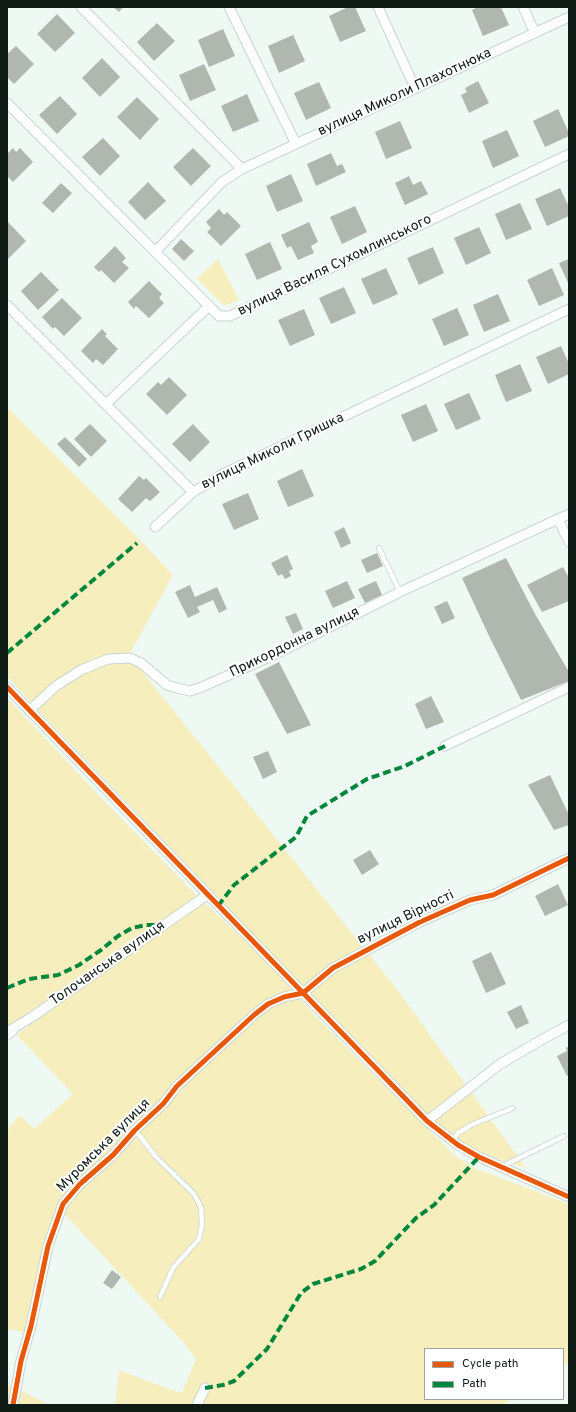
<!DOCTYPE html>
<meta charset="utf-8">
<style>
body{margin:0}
#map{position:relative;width:576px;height:1412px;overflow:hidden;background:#eef9f3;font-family:Overpass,sans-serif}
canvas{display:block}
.frame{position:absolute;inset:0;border:8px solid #0f1c16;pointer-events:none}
.legend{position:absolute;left:424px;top:1348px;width:140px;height:52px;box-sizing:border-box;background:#fff;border:1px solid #9fa4a2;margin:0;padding:5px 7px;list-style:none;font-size:12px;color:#0f1c16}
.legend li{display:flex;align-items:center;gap:8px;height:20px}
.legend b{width:20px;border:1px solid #9fa4a2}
</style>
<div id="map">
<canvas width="576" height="1412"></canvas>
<div class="frame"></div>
<ul class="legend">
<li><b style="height:5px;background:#e8590c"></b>Cycle path</li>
<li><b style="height:5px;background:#00873e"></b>Path</li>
</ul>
</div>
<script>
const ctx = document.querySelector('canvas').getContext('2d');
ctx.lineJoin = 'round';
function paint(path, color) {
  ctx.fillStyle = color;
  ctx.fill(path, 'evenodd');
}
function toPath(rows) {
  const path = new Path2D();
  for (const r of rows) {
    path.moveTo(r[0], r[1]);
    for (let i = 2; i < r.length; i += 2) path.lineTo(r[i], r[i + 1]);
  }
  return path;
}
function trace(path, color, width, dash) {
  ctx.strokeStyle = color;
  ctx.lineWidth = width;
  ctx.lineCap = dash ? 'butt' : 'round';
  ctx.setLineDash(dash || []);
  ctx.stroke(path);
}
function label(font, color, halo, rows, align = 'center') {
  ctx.font = font + ' Overpass,sans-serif';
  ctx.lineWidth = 4;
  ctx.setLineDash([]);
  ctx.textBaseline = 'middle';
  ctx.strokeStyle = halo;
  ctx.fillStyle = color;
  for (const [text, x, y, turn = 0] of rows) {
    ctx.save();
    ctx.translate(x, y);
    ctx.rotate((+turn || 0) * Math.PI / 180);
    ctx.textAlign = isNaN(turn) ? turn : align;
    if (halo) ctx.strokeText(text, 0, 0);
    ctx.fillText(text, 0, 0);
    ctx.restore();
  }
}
const green = toPath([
 [218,259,239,300,224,306,197,279],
 [7,407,136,536,173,575,129,655,396,988,526,1168,484,1154,459,1141,434,1122,40,712,7,676],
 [7,698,109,806,198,897,30,1013,7,1026],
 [203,903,208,906,267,962,318,1019,455,1156,474,1168,569,1204,569,1362,563,1366,563,1349,425,1349,425,1399,511,1399,502,1405,115,1405,119,1370,163,1387,182,1393,196,1359,183,1342,148,1304,58,1207,45,1240,24,1332,7,1329,7,1133,11,1125,20,1115,34,1129,73,1094,17,1035,35,1020],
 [7,1385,20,1390,49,1405,7,1405]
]);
const building = toPath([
 [113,7,123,7,119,12],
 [348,7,355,7,366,31,340,42,329,16],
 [478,7,501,7,509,25,483,36,472,10],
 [57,14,75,33,55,52,37,34],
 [157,23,175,41,154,61,137,42],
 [223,29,235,56,209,67,198,40],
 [293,35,305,61,279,73,268,46],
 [16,46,34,64,14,84,7,77,7,54],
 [102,58,120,77,100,97,82,78],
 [204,64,216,90,190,101,179,75],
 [478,81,489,103,469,113,461,95,467,92,465,88],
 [319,82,331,108,306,120,294,93],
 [247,94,259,121,233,132,221,106],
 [60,96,77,114,57,134,39,115],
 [137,97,159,119,140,140,117,117],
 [558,109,569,133,569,136,545,147,533,121],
 [400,121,412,148,386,159,375,132],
 [507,130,519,156,493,168,482,141],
 [103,138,120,156,100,176,82,157],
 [13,148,16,152,20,148,33,162,13,182,7,176,7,154],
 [193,148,211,166,191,186,173,167],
 [331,153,337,166,342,164,346,172,316,186,307,164],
 [291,174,303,201,277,212,266,186],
 [409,176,413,185,421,181,428,194,405,205,395,183],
 [148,182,166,201,145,220,128,202],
 [61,183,72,193,53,213,42,203],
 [560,188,569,207,569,216,547,226,535,199],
 [520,203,532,229,506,240,495,214],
 [355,206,367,232,342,244,330,217],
 [219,209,224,215,227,212,241,226,221,246,207,232,211,228,206,222],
 [8,222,26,241,7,260,7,223],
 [309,222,318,242,311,246,314,253,298,260,291,246,287,248,281,235],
 [479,227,491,253,466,265,454,238],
 [181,239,194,251,184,261,172,249],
 [270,242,282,269,257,280,245,254],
 [115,246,126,258,122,262,129,268,114,283,101,270,99,272,94,267],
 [433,247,444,273,419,285,407,258],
 [569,259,569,285,559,263],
 [386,268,398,294,373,305,361,279],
 [552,268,564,295,539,306,527,280],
 [41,272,59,290,38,310,21,291],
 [149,281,162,294,159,298,164,303,149,318,136,306,134,309,128,302],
 [344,287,356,313,331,324,319,298],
 [498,294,510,321,484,332,473,305],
 [62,298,82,318,64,336,55,327,53,329,42,317],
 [457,308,469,335,444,346,432,319],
 [304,309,315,335,290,346,278,320],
 [102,329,107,334,105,336,118,349,103,365,96,359,93,363,81,351],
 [561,346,569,364,569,374,548,384,536,357],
 [520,364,532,391,506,402,495,375],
 [169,377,187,395,167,415,146,394,158,382,161,385],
 [469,393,481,419,456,430,444,404],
 [426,404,438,431,413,442,401,415],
 [90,424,107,441,91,457,74,439],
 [193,424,210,442,190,462,172,444],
 [65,437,87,459,79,467,57,444],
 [302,469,314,496,288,507,277,481],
 [139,476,144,480,146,478,160,492,150,501,146,498,132,512,118,499],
 [248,493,259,519,234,530,222,504],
 [344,527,351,543,341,548,334,532],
 [377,553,383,566,367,573,361,560],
 [287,555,293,569,289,571,291,576,285,579,282,574,278,576,271,563],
 [506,558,535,614,569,672,569,681,521,700,490,638,462,578],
 [563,567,569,578,569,601,542,612,527,585],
 [347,581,355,598,333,608,325,591],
 [376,581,382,595,365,603,358,589],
 [190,585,195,597,217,587,227,609,219,613,213,600,197,607,200,612,188,618,175,592],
 [447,601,455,618,442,624,434,607],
 [296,613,303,629,293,634,285,617],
 [279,662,311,725,287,734,255,674],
 [431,696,444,722,426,729,415,704],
 [268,751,277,772,263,779,253,757],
 [550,775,569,815,569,825,554,830,528,785],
 [370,850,379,864,362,875,353,860],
 [558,884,568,905,545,916,535,896],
 [491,952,506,984,486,993,472,961],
 [521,1005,529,1023,516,1029,507,1012],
 [569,1046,569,1075,567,1076,557,1056,567,1051,566,1048],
 [112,1270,121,1277,112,1289,103,1283]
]);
const lane = toPath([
 [379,548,400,592],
 [7,1038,15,1032],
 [135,1130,156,1157,194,1194,201,1207,202,1224,199,1239,173,1268,160,1297],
 [452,1141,458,1133,471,1125,513,1108],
 [503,1166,564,1136]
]);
const street = toPath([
 [81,7,242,169,569,17],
 [229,7,296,144],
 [378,7,415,88],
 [523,7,535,33],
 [7,103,219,316,230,316,569,154],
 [155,252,222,182,242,169],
 [7,305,193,492,223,474,569,309],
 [106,404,208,307],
 [558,519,569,542],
 [155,527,193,492],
 [7,687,427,1121,458,1145,479,1157,569,1197],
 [29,711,56,686,81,670,108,659,130,658,141,663,167,685,177,688,190,691,202,687,274,655,400,592,569,514],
 [445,746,569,687],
 [7,1032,32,1017,207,895],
 [427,1121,500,1064,543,1039,569,1025],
 [13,1405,21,1361,31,1326,48,1246,63,1204,80,1184,113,1155,135,1130,163,1104,177,1086,254,1015,268,1004,284,997,303,993,333,968,420,922,470,900,493,895,569,858],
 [197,1405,205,1388]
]);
const quiet = toPath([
 [7,653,137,543],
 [218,906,234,885,296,837,307,816,367,779,405,766,445,746],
 [7,988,29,979,58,975,79,965,101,950,118,936,132,928,146,925,163,925],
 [205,1388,223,1385,234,1381,267,1349,301,1293,313,1284,361,1269,375,1261,416,1218,434,1205,479,1157]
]);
const cycleway = toPath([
 [7,687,427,1121,458,1145,479,1157,569,1197],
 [13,1405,21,1361,31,1326,48,1246,63,1204,80,1184,113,1155,135,1130,163,1104,177,1086,254,1015,268,1004,284,997,303,993,333,968,420,922,470,900,493,895,569,858]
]);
const streetNames = [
 ["вулиця Миколи Плахотнюка",405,93,-25],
 ["вулиця Василя Сухомлинського",335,266,-26],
 ["вулиця Миколи Гришка",273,452,-26],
 ["Прикордонна вулиця",295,643,-26],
 ["вулиця Вірності",406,918,-26],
 ["Толочанська вулиця",108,964,-35],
 ["Муромська вулиця",104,1146,-45]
];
paint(green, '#f7eebd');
paint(building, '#b0b7af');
trace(lane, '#cad6d0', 6);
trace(street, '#cad6d0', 11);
trace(lane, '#fcfefd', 4.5);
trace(street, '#fcfefd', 9);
trace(quiet, '#00873e', 4, [8, 4]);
trace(cycleway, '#e8590c', 5);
label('14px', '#0f1c16', '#fff', streetNames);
</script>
